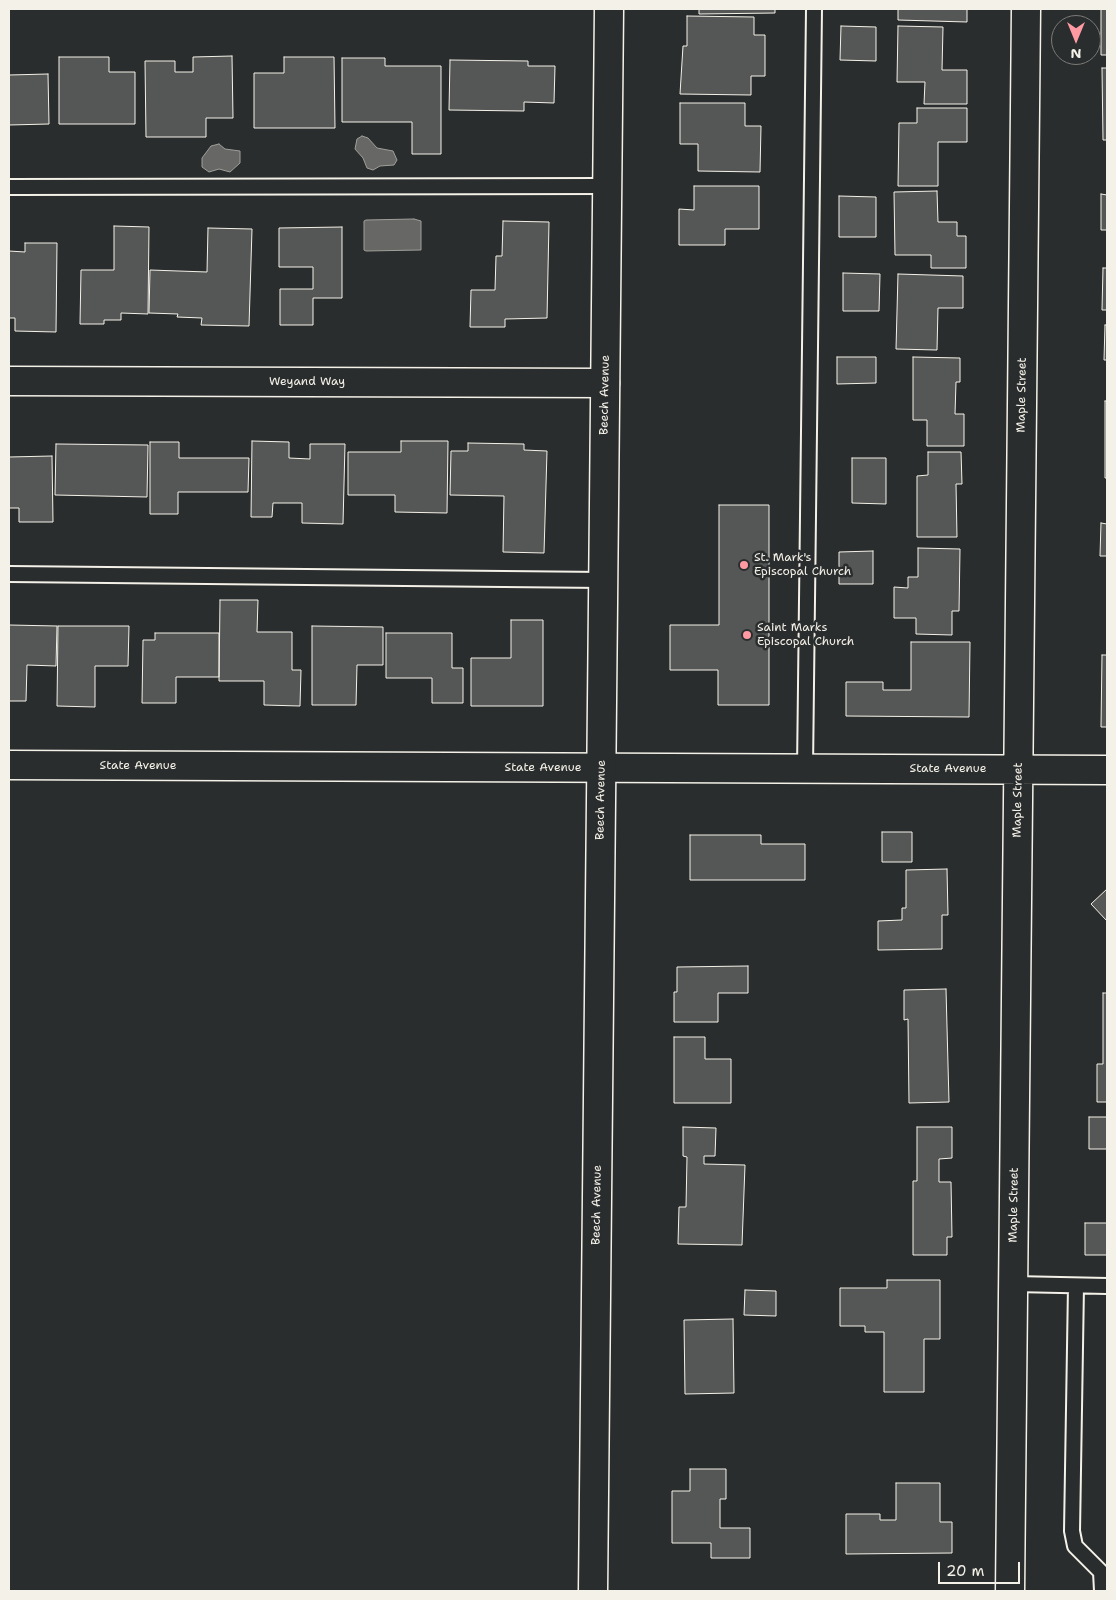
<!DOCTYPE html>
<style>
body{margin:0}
#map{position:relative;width:1116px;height:1600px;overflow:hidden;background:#2a2d2e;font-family:"Shantell Sans",sans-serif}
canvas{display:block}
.frame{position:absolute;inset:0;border:10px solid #f4f1e8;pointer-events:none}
.north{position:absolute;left:1051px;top:15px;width:50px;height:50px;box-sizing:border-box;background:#2a2d2e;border:1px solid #7b7b78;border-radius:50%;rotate:180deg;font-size:14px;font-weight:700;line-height:20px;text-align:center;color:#f4f1e8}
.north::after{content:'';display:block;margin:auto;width:18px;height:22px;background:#ff9aa2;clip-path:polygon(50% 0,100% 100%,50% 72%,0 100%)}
.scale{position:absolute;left:938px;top:1562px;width:82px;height:22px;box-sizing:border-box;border:2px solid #f4f1e8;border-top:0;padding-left:6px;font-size:15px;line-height:18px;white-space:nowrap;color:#f4f1e8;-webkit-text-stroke:4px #2a2d2e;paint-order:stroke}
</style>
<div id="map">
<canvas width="1116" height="1600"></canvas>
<div class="frame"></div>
<div class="north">N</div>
<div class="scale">20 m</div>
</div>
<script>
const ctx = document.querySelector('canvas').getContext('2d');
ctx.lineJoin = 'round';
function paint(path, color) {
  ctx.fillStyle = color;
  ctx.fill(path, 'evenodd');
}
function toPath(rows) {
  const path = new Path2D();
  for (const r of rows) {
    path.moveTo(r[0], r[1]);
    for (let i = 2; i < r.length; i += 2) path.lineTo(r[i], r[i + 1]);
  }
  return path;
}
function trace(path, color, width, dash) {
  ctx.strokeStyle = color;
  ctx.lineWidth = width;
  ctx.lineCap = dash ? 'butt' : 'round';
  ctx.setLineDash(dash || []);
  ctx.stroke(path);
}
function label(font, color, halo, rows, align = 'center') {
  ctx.font = font + ' "Shantell Sans",sans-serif';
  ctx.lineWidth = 5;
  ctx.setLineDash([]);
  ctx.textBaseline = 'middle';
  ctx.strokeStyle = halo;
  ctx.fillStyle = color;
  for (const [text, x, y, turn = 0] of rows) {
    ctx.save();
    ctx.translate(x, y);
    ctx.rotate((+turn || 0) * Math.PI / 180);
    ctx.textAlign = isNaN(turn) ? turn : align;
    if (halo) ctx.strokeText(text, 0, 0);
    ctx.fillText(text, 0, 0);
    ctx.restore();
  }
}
const water = toPath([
 [362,136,368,138,377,148,393,151,397,160,394,165,380,166,373,170,367,168,363,158,355,149,357,139,362,136],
 [219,144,225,149,240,151,240,163,230,172,219,169,209,172,202,167,202,158,211,146,219,144],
 [414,219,421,221,421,250,366,251,364,250,364,221,366,220,414,219]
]);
const building = toPath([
 [699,9,775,9,775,13,699,14,699,9],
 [898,9,967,9,967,22,898,20,898,9],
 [1101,9,1107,9,1107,55,1101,55,1101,9],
 [687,16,754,17,754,35,765,35,765,76,751,76,751,95,680,94,683,46,687,46,687,16],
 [841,26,876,27,876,61,840,60,841,26],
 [898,26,943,27,942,70,967,70,967,104,924,104,925,82,897,82,898,26],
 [232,56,233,118,206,118,206,137,146,137,145,61,175,61,175,72,193,72,193,57,232,56],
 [59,57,109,57,109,72,135,72,135,124,59,124,59,57],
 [284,57,334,57,335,128,254,128,254,73,284,73,284,57],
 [342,58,385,58,385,66,441,66,441,154,412,154,412,122,342,122,342,58],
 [450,60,528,61,528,66,555,66,554,103,524,102,524,111,449,110,450,60],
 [1102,68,1107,68,1107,140,1103,140,1102,68],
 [48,74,49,124,9,125,9,75,48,74],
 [680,103,745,103,745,126,761,126,760,172,698,171,698,144,680,144,680,103],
 [917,108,967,108,967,142,938,142,938,186,898,186,899,123,917,123,917,108],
 [694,186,759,186,759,229,725,229,725,245,679,245,679,209,694,210,694,186],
 [937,191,938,222,957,222,957,236,966,236,966,268,931,268,931,255,895,255,894,192,937,191],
 [1101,194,1107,195,1107,230,1101,230,1101,194],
 [839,196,876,197,876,237,839,237,839,196],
 [503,221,549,222,547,318,505,319,505,327,470,327,471,290,495,290,496,256,502,256,503,221],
 [114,226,149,227,148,314,121,313,121,320,104,320,104,324,80,324,81,270,114,270,114,226],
 [342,227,342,298,313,298,313,325,280,325,280,289,313,289,313,267,279,267,279,228,342,227],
 [208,228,252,229,249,326,201,325,202,318,177,317,178,314,149,313,150,270,207,272,208,228],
 [25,243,57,243,56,332,15,331,15,318,9,318,9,251,25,252,25,243],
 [1103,268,1107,268,1107,310,1102,310,1103,268],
 [843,273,880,274,879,311,843,311,843,273],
 [898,274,963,276,963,308,938,308,937,350,896,349,898,274],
 [1105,325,1107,325,1107,360,1104,360,1105,325],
 [837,357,876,357,876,383,837,384,837,357],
 [913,357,960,358,960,382,956,382,955,414,964,414,964,446,927,446,927,420,913,420,913,357],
 [1105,401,1107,401,1107,478,1105,478,1105,401],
 [252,441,289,442,289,458,310,459,310,444,345,444,343,524,302,523,302,503,273,503,272,517,251,517,252,441],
 [401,441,448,441,447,513,395,512,395,495,348,495,348,452,401,452,401,441],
 [150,442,179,442,179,458,249,458,248,492,178,492,178,514,150,514,150,442],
 [468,443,524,444,524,450,547,451,544,553,503,552,504,496,450,495,451,451,468,451,468,443],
 [56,444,148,445,147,497,55,495,56,444],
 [928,452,961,452,962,484,956,484,957,537,917,537,917,476,928,475,928,452],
 [52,456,53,522,19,522,19,508,9,508,9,457,52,456],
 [852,458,886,458,886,504,852,503,852,458],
 [719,505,769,505,769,705,718,705,718,670,670,670,670,625,719,625,719,505],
 [1101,523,1107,524,1107,556,1100,556,1101,523],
 [918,548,960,549,959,611,952,611,952,635,916,634,916,618,894,618,894,587,908,588,908,577,918,577,918,548],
 [873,551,873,584,839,584,839,552,873,551],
 [220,600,258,600,257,632,292,632,292,670,301,670,300,706,264,705,264,681,219,681,220,600],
 [511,620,543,620,543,706,471,706,471,658,511,658,511,620],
 [9,625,57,626,56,666,27,665,26,701,9,701,9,625],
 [58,626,129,626,128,666,95,666,95,707,57,706,58,626],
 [312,626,383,627,383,665,357,665,356,705,312,705,312,626],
 [155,633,219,633,219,677,176,677,176,703,142,703,143,640,155,640,155,633],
 [386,633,452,633,452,668,463,668,463,703,432,703,432,678,386,678,386,633],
 [911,642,970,642,969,717,846,716,846,682,883,682,883,690,911,690,911,642],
 [1102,655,1107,655,1107,727,1101,727,1102,655],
 [882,832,912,832,912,862,882,862,882,832],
 [690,835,761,835,761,844,805,844,805,880,690,880,690,835],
 [947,869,948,915,942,915,942,949,878,950,878,921,902,920,902,908,906,908,906,870,947,869],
 [1107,889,1107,921,1091,904,1107,889],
 [748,966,748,993,718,993,718,1022,674,1022,674,992,677,992,677,967,748,966],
 [946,989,949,1102,909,1103,908,1019,904,1020,904,990,946,989],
 [1103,993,1107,993,1107,1102,1097,1102,1097,1064,1103,1064,1103,993],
 [674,1037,705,1037,705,1059,731,1059,731,1103,674,1103,674,1037],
 [1089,1117,1107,1117,1107,1149,1089,1149,1089,1117],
 [683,1127,716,1128,715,1156,704,1156,704,1164,745,1165,742,1245,678,1244,679,1207,686,1207,687,1157,683,1156,683,1127],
 [917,1127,952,1127,952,1158,939,1159,939,1182,951,1182,952,1237,947,1237,947,1255,913,1255,913,1181,917,1181,917,1127],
 [1085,1223,1107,1223,1107,1255,1085,1255,1085,1223],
 [887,1280,940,1280,940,1339,924,1339,924,1392,884,1392,884,1332,865,1332,865,1326,840,1326,840,1288,887,1288,887,1280],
 [745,1290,776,1291,776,1316,744,1315,745,1290],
 [733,1319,734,1393,685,1394,684,1320,733,1319],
 [690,1469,726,1469,726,1499,720,1499,720,1528,750,1528,750,1558,711,1558,711,1543,672,1543,672,1491,690,1491,690,1469],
 [896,1483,940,1483,940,1522,952,1522,952,1553,846,1554,846,1514,880,1514,880,1520,896,1520,896,1483]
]);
const lane = toPath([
 [9,187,607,186],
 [9,574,603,580],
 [805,769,814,9],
 [1014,1284,1107,1286],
 [1076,1286,1072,1531,1075,1546,1101,1572,1102,1591]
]);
const street = toPath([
 [9,381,605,383],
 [9,765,1107,770],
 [1010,1591,1026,9]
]);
const secondary = toPath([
 [593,1591,609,9]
]);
const markers = [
 [744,565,5,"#ff9aa2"],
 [747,635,5,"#ff9aa2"]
];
const streetNames = [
 ["Weyand Way",307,382],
 ["Beech Avenue",605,395,-89],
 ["Maple Street",1022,395,-89],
 ["State Avenue",138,766],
 ["State Avenue",543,768],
 ["State Avenue",948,769],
 ["Beech Avenue",601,800,-89],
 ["Maple Street",1018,800,-89],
 ["Beech Avenue",597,1205,-89],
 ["Maple Street",1014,1205,-89]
];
const poiNames = [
 ["St. Mark's",754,558],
 ["Episcopal Church",754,572],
 ["Saint Marks",757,628],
 ["Episcopal Church",757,642]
];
paint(water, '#676866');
trace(water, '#9f9f9a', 1);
paint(building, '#555756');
trace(building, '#f4f1e8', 1);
trace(lane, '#f4f1e8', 18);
trace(street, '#f4f1e8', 31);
trace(secondary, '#f4f1e8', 31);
trace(lane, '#2a2d2e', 14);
trace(street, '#2a2d2e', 28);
trace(secondary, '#2a2d2e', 28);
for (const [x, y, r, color] of markers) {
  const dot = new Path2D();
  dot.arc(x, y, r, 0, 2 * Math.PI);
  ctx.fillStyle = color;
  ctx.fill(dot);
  trace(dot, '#2a2d2e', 2);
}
label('12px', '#f4f1e8', '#2a2d2e', streetNames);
label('12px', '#f4f1e8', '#2a2d2e', poiNames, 'left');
</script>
